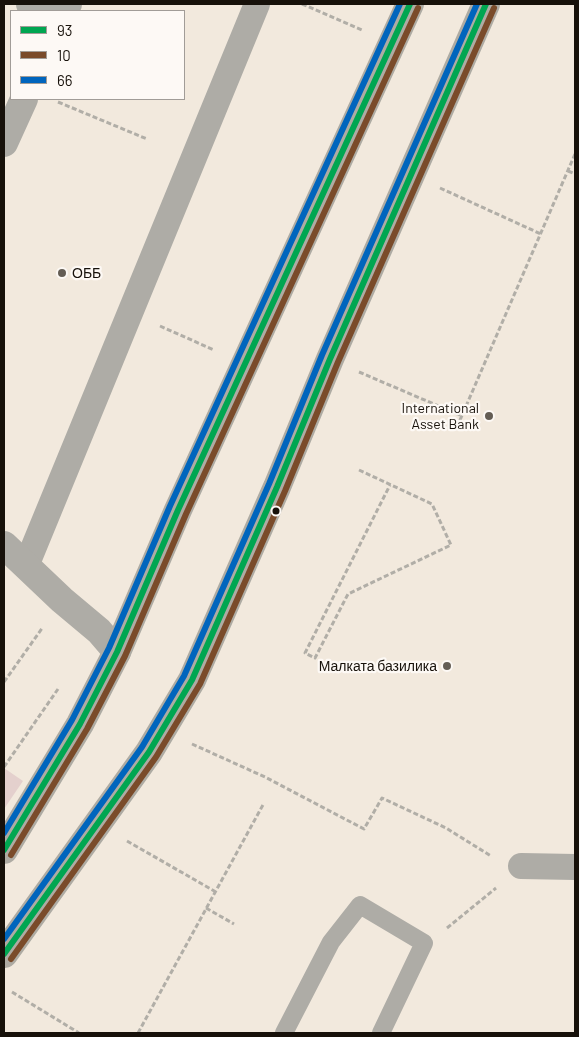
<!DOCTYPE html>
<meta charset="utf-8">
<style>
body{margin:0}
#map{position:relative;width:579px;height:1037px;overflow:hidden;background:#f2e9dd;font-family:Barlow,sans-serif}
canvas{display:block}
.frame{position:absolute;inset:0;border:5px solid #17110a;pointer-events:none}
.legend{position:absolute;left:10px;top:10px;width:175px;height:90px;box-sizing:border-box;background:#fdf9f5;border:1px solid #a19c97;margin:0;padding:6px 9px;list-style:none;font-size:15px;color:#17110a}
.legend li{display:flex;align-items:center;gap:10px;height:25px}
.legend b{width:25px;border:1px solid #a19c97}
</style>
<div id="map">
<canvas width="579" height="1037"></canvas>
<div class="frame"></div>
<ul class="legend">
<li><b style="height:6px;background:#00a651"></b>93</li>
<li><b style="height:6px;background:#7a4b2a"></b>10</li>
<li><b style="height:6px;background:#0065bd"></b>66</li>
</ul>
</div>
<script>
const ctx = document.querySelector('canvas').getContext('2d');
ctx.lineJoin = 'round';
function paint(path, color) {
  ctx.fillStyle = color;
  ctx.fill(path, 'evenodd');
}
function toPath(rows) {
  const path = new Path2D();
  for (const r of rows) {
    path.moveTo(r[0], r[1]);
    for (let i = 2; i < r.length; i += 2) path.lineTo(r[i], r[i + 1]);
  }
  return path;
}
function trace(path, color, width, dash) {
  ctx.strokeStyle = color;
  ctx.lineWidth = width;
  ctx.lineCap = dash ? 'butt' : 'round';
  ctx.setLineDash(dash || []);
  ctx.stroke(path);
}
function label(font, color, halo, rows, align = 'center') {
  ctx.font = font + ' Barlow,sans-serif';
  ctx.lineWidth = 4.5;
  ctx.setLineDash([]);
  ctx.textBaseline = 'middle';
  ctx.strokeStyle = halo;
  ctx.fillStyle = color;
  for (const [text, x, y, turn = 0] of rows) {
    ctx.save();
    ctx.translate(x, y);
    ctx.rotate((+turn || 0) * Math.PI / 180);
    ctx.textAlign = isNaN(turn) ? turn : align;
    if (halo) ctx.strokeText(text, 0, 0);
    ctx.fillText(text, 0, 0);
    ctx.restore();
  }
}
const green = toPath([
 [4,768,23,781,4,809]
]);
const path = toPath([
 [302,4,362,30],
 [58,102,147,139],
 [568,171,575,174],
 [440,188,541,234],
 [160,326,214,350],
 [359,372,462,416],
 [457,427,575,154],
 [359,470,432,504,451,545,348,594,315,658,305,653,390,485],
 [4,682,43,627],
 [192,744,265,777,364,829,382,798,446,828,491,856],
 [4,767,58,689],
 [127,841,216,892],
 [206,908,234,924],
 [447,928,496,888],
 [12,992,79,1033],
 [138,1033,264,803]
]);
const service = toPath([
 [284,1033,331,942,360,905,424,943,381,1033]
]);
const pedestrian = toPath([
 [26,566,257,4],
 [521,866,575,867]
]);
const minor = toPath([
 [30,4,47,11],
 [64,11,68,4],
 [4,143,24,99],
 [4,545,62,600,99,631,117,652]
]);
const secondary = toPath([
 [4,850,80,724,117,652,178,510,410,4],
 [4,954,149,752,192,680,277,487,330,359,486,4]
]);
const bus1 = toPath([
 [4,850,80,724,117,652,178,510,410,4],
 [4,954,149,752,192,680,277,487,330,359,486,4]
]);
const bus2 = toPath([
 [11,855,87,729,125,656,186,514,418,8],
 [11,959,156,757,200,684,285,491,338,362,494,8]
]);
const bus3 = toPath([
 [4,833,72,720,109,648,170,506,400,4],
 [4,939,142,747,184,676,269,484,322,355,477,4]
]);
const markers = [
 [62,273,5,"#645d54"],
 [489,416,5,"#645d54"],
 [276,511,4.5,"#17110a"],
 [447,666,5,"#645d54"]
];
const poiNames = [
 ["ОББ",72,273,"left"],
 ["International",479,408],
 ["Asset Bank",479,424],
 ["Малката базилика",437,666]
];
paint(green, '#e4d0cd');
trace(path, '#b1aea7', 3, [5, 2.5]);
trace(service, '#aeaca6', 18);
trace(pedestrian, '#aeaca6', 26);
trace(minor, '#aeaca6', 28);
trace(secondary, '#aeaba3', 28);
trace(bus1, '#00a651', 6);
trace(bus2, '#7a4b2a', 6);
trace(bus3, '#0065bd', 6);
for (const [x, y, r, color] of markers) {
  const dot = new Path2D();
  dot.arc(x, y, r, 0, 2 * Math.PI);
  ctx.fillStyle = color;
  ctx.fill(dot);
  trace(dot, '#fdf9f5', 2);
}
label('14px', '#17110a', '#fdf9f5', poiNames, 'right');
</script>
